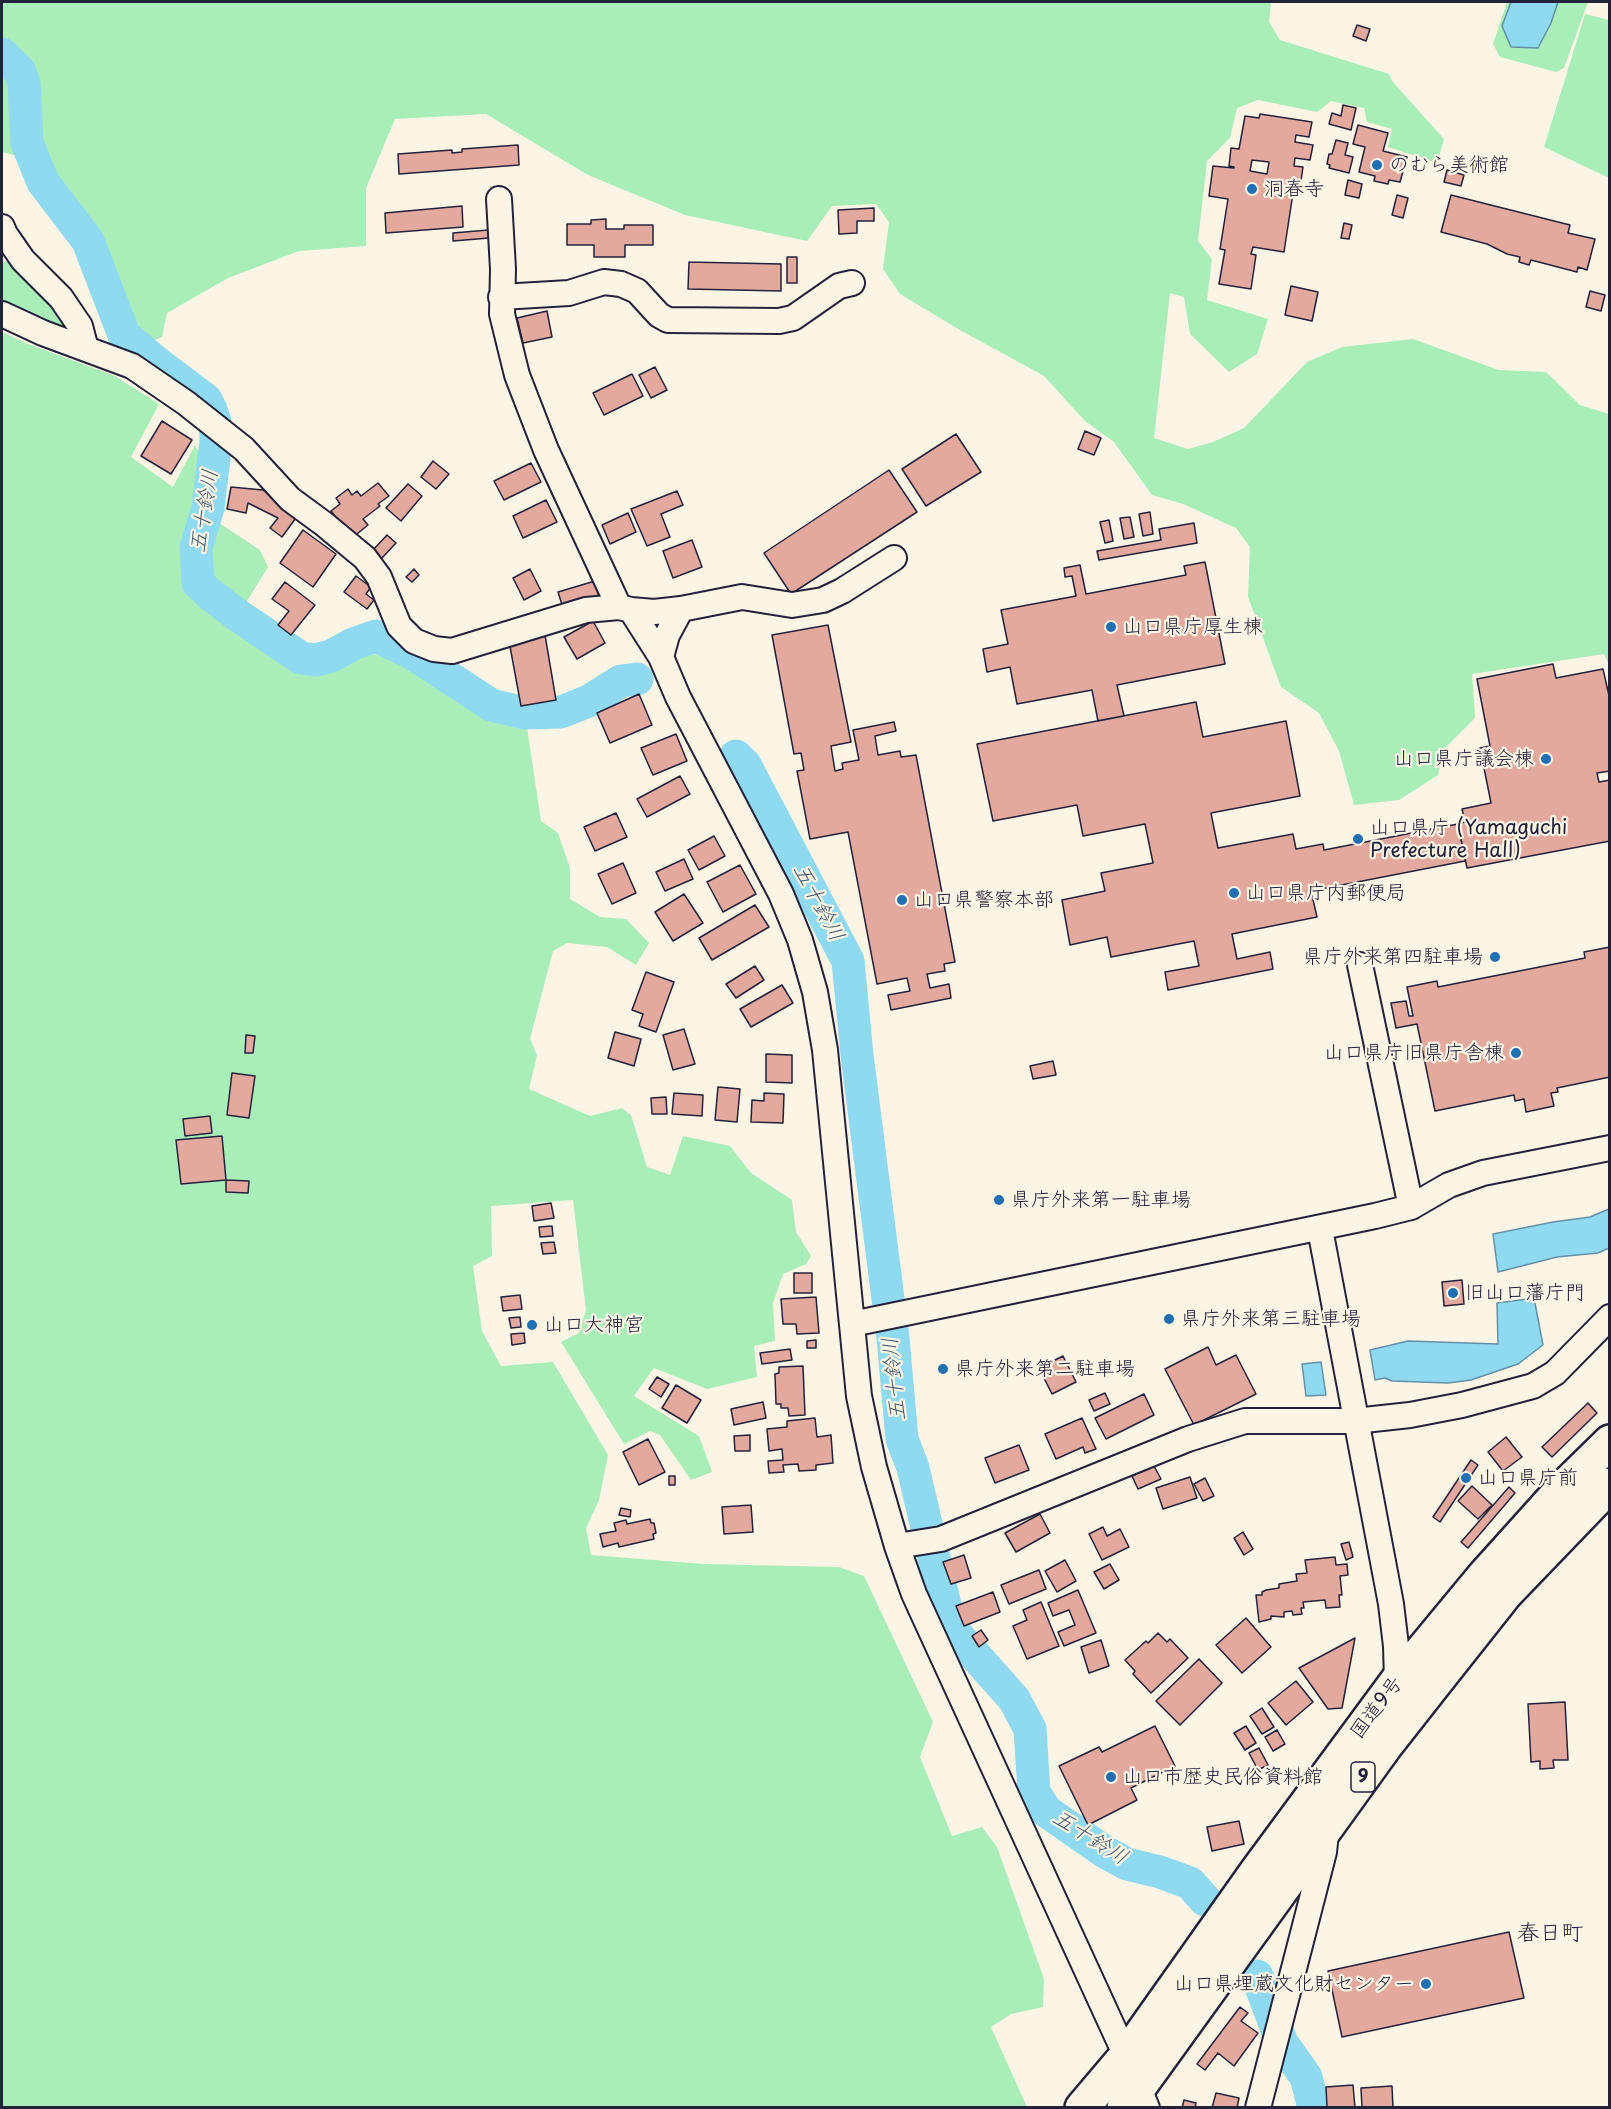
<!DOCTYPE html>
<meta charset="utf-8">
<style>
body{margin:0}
#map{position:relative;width:1611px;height:2109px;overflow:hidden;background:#fcf5e5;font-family:"Playpen Sans",sans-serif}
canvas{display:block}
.frame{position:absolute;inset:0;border:3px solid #22223b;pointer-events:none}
</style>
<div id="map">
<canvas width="1611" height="2109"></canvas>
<div class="frame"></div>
</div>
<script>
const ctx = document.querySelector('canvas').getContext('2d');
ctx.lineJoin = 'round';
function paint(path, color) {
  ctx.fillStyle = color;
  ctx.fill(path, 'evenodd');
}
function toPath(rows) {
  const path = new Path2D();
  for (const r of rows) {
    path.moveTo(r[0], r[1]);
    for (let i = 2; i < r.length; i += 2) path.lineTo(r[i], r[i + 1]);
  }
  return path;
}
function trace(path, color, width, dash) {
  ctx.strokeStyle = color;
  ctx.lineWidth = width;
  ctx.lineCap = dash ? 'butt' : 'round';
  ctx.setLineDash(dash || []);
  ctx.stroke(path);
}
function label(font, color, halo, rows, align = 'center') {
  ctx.font = font + ' "Playpen Sans","Klee One",sans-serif';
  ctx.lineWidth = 4.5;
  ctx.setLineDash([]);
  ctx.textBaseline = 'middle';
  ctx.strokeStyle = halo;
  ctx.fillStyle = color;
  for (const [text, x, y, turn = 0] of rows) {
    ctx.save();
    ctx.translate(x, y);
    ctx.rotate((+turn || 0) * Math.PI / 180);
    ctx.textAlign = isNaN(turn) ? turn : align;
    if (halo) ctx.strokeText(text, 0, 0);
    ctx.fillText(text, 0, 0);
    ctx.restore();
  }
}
const green = toPath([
 [2,2,1271,2,1269,22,1280,40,1389,74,1392,81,1444,139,1437,163,1388,147,1392,129,1367,122,1364,108,1331,101,1317,112,1258,100,1237,108,1230,138,1207,161,1198,241,1212,259,1207,300,1268,319,1257,354,1229,372,1190,334,1184,297,1170,293,1154,438,1188,449,1213,442,1244,428,1307,362,1342,347,1413,339,1499,370,1546,372,1580,405,1609,414,1609,665,1604,654,1472,674,1475,718,1444,749,1438,775,1399,800,1354,805,1339,751,1319,713,1281,687,1248,597,1250,547,1236,528,1183,504,1152,495,1114,442,1085,421,1044,376,960,330,900,294,883,269,889,222,876,204,832,206,807,241,685,215,588,175,486,114,395,119,366,188,366,246,299,251,228,278,167,313,162,337,146,344,130,324,114,274,70,199,42,162,2,152],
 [1507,2,1588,2,1564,68,1556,72,1500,57,1493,44],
 [1585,14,1609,20,1609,178,1544,147],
 [2,261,10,262,69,319,59,329,2,302],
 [2,332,28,344,115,376,159,404,131,457,173,487,195,445,204,461,198,509,260,550,268,567,233,624,291,663,325,670,359,653,391,656,466,705,500,724,527,727,541,821,558,833,570,868,570,899,600,917,626,919,649,943,636,965,607,947,567,943,553,951,530,1039,537,1055,529,1089,590,1116,622,1108,631,1115,647,1167,670,1175,683,1136,730,1146,751,1173,792,1200,796,1232,811,1256,806,1264,783,1274,773,1303,775,1341,754,1346,757,1377,707,1389,654,1368,634,1396,699,1436,712,1472,691,1480,660,1435,650,1431,624,1444,561,1342,579,1333,586,1310,573,1200,491,1206,492,1256,473,1266,482,1331,501,1366,553,1362,608,1455,599,1500,586,1528,591,1555,704,1564,839,1567,864,1576,933,1722,920,1757,952,1836,982,1827,997,1847,1044,1979,1043,2007,1011,2014,991,2027,1027,2107,2,2107]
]);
const water = toPath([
 [1511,2,1558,2,1551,23,1538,48,1511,47,1502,26,1511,2],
 [1609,1209,1609,1248,1598,1253,1557,1257,1498,1272,1493,1234,1553,1222,1590,1217,1609,1209],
 [1534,1298,1543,1345,1518,1364,1471,1380,1448,1383,1392,1381,1385,1378,1375,1380,1370,1350,1408,1341,1498,1344,1497,1303,1534,1298],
 [1321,1362,1326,1395,1306,1396,1302,1364,1321,1362]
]);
const river = toPath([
 [2,54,20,72,24,84,27,143,43,182,88,241,124,335,157,363,206,400,211,410,215,422,216,441,208,508,196,547,198,583,211,595,236,614,301,658,316,660,331,656,353,644,376,636,412,653,491,705,525,713,561,712,589,701,621,681,637,679],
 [736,756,745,765,848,961,857,1055,893,1338,902,1439,913,1468,948,1618,956,1634,1014,1699,1030,1729,1034,1792,1046,1811,1105,1852,1127,1864,1160,1872,1190,1883,1205,1900],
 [1257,1976,1282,2043,1306,2077,1314,2108]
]);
const building = toPath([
 [1357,25,1370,29,1366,41,1353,36,1357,25],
 [1343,105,1356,108,1351,130,1329,124,1332,113,1341,116,1343,105],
 [1260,114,1312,122,1309,137,1296,135,1295,142,1313,145,1310,160,1295,158,1294,166,1303,167,1301,181,1295,180,1284,252,1253,247,1251,254,1256,255,1251,289,1219,284,1225,250,1220,249,1228,199,1209,196,1213,166,1234,168,1234,167,1229,166,1231,148,1239,149,1245,116,1259,118,1260,114],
 [1252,160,1269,162,1267,174,1250,171,1252,160],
 [1358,125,1388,133,1383,151,1407,157,1400,182,1389,180,1388,184,1374,181,1375,176,1359,172,1365,147,1353,144,1358,125],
 [1336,140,1348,143,1345,155,1353,157,1349,173,1329,168,1330,165,1327,164,1329,154,1332,154,1336,140],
 [518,145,519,165,399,174,398,154,452,150,452,153,462,152,462,149,518,145],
 [1447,170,1464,175,1461,186,1444,182,1447,170],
 [1348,180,1362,184,1359,198,1345,195,1348,180],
 [1397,195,1408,198,1403,218,1392,215,1397,195],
 [1451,195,1570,225,1568,233,1595,239,1587,270,1578,267,1577,272,1531,260,1529,265,1519,262,1520,257,1507,254,1487,244,1441,232,1451,195],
 [462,206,463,227,386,233,385,213,462,206],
 [874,208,874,221,857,221,857,233,839,234,838,210,874,208],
 [606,219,606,229,624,229,624,225,653,225,653,245,625,245,625,257,594,257,594,245,567,245,567,224,591,224,591,220,606,219],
 [1344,223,1352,225,1349,239,1341,238,1344,223],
 [488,230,489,238,453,241,453,233,488,230],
 [787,257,797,257,797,283,787,283,787,257],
 [689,262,781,264,781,291,688,289,689,262],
 [1291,286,1318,292,1312,321,1285,315,1291,286],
 [1590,291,1605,295,1601,311,1586,307,1590,291],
 [547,311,552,337,523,343,517,318,547,311],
 [655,367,667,390,651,398,639,375,655,367],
 [632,374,643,396,604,415,593,393,632,374],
 [162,421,192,440,171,474,141,456,162,421],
 [1085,431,1101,438,1094,455,1078,449,1085,431],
 [956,434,981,472,926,506,902,469,956,434],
 [433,461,449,474,436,489,421,477,433,461],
 [531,463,541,482,504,500,494,481,531,463],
 [889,470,917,512,791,594,764,553,889,470],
 [378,483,389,496,378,504,380,506,363,519,368,525,352,538,331,511,340,504,336,498,348,489,352,495,357,491,361,496,378,483],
 [408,484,422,496,401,521,386,508,408,484],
 [231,487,263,490,298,515,282,537,270,528,278,518,248,503,246,513,227,509,231,487],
 [677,491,683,505,661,514,670,537,647,546,631,509,677,491],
 [546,500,557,522,523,538,513,516,546,500],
 [1150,512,1153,534,1143,536,1139,514,1150,512],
 [628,513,636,532,610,544,602,525,628,513],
 [1130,517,1134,537,1124,539,1120,518,1130,517],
 [1109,520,1113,541,1105,543,1100,522,1109,520],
 [1194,523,1197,543,1099,560,1097,551,1161,540,1159,529,1194,523],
 [303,530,336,554,313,587,280,563,303,530],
 [387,535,396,543,381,559,372,551,387,535],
 [692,540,702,567,673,578,663,551,692,540],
 [1205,562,1225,664,1117,685,1124,716,1098,721,1092,690,1017,704,1010,667,987,672,983,649,1008,644,1001,610,1076,596,1072,576,1065,577,1064,568,1080,565,1086,594,1186,575,1184,566,1205,562],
 [414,569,419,575,412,582,406,577,414,569],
 [530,569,541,591,524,600,513,578,530,569],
 [356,576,371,587,366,594,374,600,367,609,344,592,356,576],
 [595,581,599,598,563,608,558,592,595,581],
 [285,582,315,605,291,635,278,625,289,611,272,599,285,582],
 [593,621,605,643,577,659,564,637,593,621],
 [828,625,851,742,831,746,835,771,843,769,842,763,859,760,853,730,894,722,896,731,875,736,878,755,900,751,901,757,916,755,955,962,944,964,945,971,927,974,930,988,949,984,951,998,891,1010,888,995,910,991,907,978,877,984,848,832,810,839,797,771,804,770,801,753,794,754,772,635,828,625],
 [545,635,556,700,521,706,509,641,545,635],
 [1553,664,1556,678,1603,669,1610,700,1610,771,1597,773,1599,782,1610,780,1610,841,1467,868,1458,824,1465,822,1462,809,1491,803,1480,748,1490,746,1477,679,1553,664],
 [639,694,652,725,610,743,597,713,639,694],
 [1196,702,1203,737,1286,721,1300,796,1211,813,1218,848,1293,834,1296,849,1323,844,1324,850,1458,824,1465,861,1311,891,1317,917,1232,934,1237,959,1270,952,1273,969,1168,990,1165,972,1199,966,1194,941,1111,957,1107,937,1070,945,1062,900,1105,891,1101,873,1153,863,1145,824,1083,836,1077,805,993,821,977,744,1196,702],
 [676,734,687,761,653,775,641,748,676,734],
 [680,776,690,794,647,817,637,799,680,776],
 [616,813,627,837,595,851,584,827,616,813],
 [714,836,725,856,699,870,688,850,714,836],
 [684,859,693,879,665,891,656,872,684,859],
 [623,863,636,893,612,904,598,874,623,863],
 [740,865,756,894,723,912,707,882,740,865],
 [684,894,703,923,673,941,655,912,684,894],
 [755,905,769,927,712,960,699,938,755,905],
 [1610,947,1610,1077,1557,1088,1558,1092,1551,1093,1554,1106,1526,1112,1524,1099,1515,1101,1514,1095,1435,1111,1417,1024,1396,1028,1391,1003,1406,1001,1409,1016,1413,1016,1407,987,1437,981,1438,987,1585,958,1584,952,1610,947],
 [755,966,764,980,736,998,726,984,755,966],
 [646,972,674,982,656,1032,639,1026,643,1014,632,1010,646,972],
 [782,985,793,1003,751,1027,740,1009,782,985],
 [684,1029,695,1064,673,1070,663,1035,684,1029],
 [615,1032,641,1039,634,1066,608,1058,615,1032],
 [246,1035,255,1036,253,1053,245,1053,246,1035],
 [766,1054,792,1055,792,1083,766,1082,766,1054],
 [1053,1061,1056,1075,1033,1079,1030,1066,1053,1061],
 [232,1073,255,1076,249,1118,227,1115,232,1073],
 [718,1087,740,1089,737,1122,715,1120,718,1087],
 [674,1093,703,1095,702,1116,672,1114,674,1093],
 [764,1093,784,1094,783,1123,751,1122,752,1100,764,1101,764,1093],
 [666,1097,667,1114,652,1114,651,1098,666,1097],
 [210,1116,212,1133,185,1136,183,1119,210,1116],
 [222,1136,226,1180,181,1184,176,1140,222,1136],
 [226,1180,249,1181,248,1193,226,1192,226,1180],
 [551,1203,554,1218,534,1221,532,1206,551,1203],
 [552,1226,553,1236,540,1237,539,1227,552,1226],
 [554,1242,556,1253,543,1254,541,1243,554,1242],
 [794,1273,812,1273,812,1293,794,1293,794,1273],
 [1462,1280,1464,1304,1444,1306,1442,1282,1462,1280],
 [520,1295,522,1309,503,1311,501,1297,520,1295],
 [816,1297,819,1333,797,1334,796,1324,783,1324,781,1299,816,1297],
 [520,1317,521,1327,511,1328,509,1318,520,1317],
 [524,1333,525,1343,512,1345,511,1334,524,1333],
 [816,1340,816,1348,807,1348,807,1341,816,1340],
 [1208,1347,1216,1365,1236,1355,1256,1394,1194,1425,1165,1369,1208,1347],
 [790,1349,792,1360,762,1364,760,1353,790,1349],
 [1063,1356,1076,1382,1052,1394,1039,1368,1063,1356],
 [803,1366,805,1415,789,1416,788,1408,781,1408,781,1404,776,1404,775,1374,779,1373,779,1367,803,1366],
 [657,1377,669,1384,661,1397,649,1389,657,1377],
 [676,1385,701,1400,687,1423,662,1408,676,1385],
 [1105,1393,1110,1404,1094,1411,1089,1400,1105,1393],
 [1144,1394,1154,1415,1106,1439,1095,1418,1144,1394],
 [763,1402,766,1418,734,1425,731,1409,763,1402],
 [1588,1403,1597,1413,1552,1457,1542,1447,1588,1403],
 [815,1418,817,1437,831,1435,833,1463,816,1465,816,1470,799,1471,798,1464,783,1465,784,1472,769,1473,768,1461,783,1460,782,1449,769,1451,767,1429,787,1427,787,1421,815,1418],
 [1082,1418,1096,1449,1085,1453,1083,1447,1056,1459,1045,1434,1082,1418],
 [750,1435,750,1451,735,1451,734,1436,750,1435],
 [1506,1437,1522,1457,1503,1471,1488,1452,1506,1437],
 [648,1439,665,1472,639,1485,623,1452,648,1439],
 [1019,1445,1029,1470,995,1483,985,1458,1019,1445],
 [1471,1460,1478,1465,1440,1522,1433,1517,1471,1460],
 [1154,1466,1161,1479,1138,1489,1132,1476,1154,1466],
 [669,1476,675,1476,675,1485,669,1485,669,1476],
 [1190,1477,1197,1498,1163,1509,1156,1488,1190,1477],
 [1205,1478,1214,1496,1203,1501,1194,1484,1205,1478],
 [1472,1486,1492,1505,1478,1519,1458,1501,1472,1486],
 [1509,1487,1515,1493,1468,1548,1461,1542,1509,1487],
 [751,1505,753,1532,724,1534,722,1507,751,1505],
 [621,1508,631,1510,630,1517,619,1515,621,1508],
 [1040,1514,1050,1533,1016,1552,1005,1533,1040,1514],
 [650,1519,651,1523,654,1523,656,1533,653,1534,654,1539,619,1547,618,1543,603,1547,600,1534,616,1531,614,1523,626,1520,627,1524,650,1519],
 [1103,1527,1107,1536,1120,1529,1129,1547,1102,1560,1089,1534,1103,1527],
 [1243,1532,1253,1549,1244,1555,1234,1538,1243,1532],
 [1349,1542,1353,1557,1346,1560,1341,1544,1349,1542],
 [964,1555,971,1578,951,1584,943,1562,964,1555],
 [1335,1557,1336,1565,1347,1564,1348,1575,1340,1576,1342,1595,1339,1595,1340,1607,1326,1608,1325,1600,1303,1602,1304,1608,1301,1608,1302,1614,1293,1615,1292,1611,1284,1612,1284,1617,1271,1616,1271,1619,1259,1622,1256,1595,1262,1595,1262,1592,1266,1590,1279,1588,1279,1584,1297,1581,1296,1574,1307,1573,1305,1560,1335,1557],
 [1065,1560,1076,1581,1057,1592,1045,1571,1065,1560],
 [1110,1564,1119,1580,1104,1589,1094,1572,1110,1564],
 [1039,1570,1046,1589,1009,1604,1001,1585,1039,1570],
 [1078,1590,1096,1633,1064,1646,1058,1632,1075,1625,1069,1610,1053,1616,1048,1603,1078,1590],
 [993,1592,1000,1612,964,1626,956,1606,993,1592],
 [1041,1602,1059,1646,1027,1659,1013,1626,1027,1620,1023,1610,1041,1602],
 [1246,1618,1271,1647,1242,1673,1216,1645,1246,1618],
 [981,1630,988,1640,979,1647,972,1636,981,1630],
 [1158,1633,1167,1642,1170,1639,1188,1658,1151,1693,1133,1674,1135,1671,1125,1660,1146,1641,1148,1643,1158,1633],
 [1355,1638,1342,1708,1328,1709,1299,1668,1355,1638],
 [1101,1640,1109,1666,1089,1673,1081,1647,1101,1640],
 [1199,1659,1222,1683,1180,1725,1156,1701,1199,1659],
 [1296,1681,1313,1702,1286,1725,1268,1703,1296,1681],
 [1565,1702,1568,1760,1553,1760,1554,1768,1540,1769,1540,1761,1531,1762,1528,1704,1565,1702],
 [1262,1708,1274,1727,1262,1734,1250,1716,1262,1708],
 [1155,1726,1175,1766,1131,1788,1137,1800,1088,1825,1059,1766,1099,1747,1102,1752,1155,1726],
 [1246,1726,1256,1743,1245,1750,1234,1733,1246,1726],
 [1277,1730,1285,1744,1273,1751,1265,1737,1277,1730],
 [1259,1748,1268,1765,1258,1770,1249,1753,1259,1748],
 [1239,1821,1244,1844,1212,1851,1207,1827,1239,1821],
 [1509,1932,1524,1998,1342,2037,1328,1971,1509,1932],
 [1240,2007,1248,2013,1241,2021,1258,2033,1234,2066,1218,2053,1205,2070,1197,2064,1240,2007],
 [1353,2085,1355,2108,1327,2108,1326,2087,1353,2085],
 [1392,2086,1393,2108,1362,2108,1361,2088,1392,2086],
 [1216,2093,1239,2098,1237,2108,1212,2108,1216,2093],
 [1184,2100,1196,2103,1195,2108,1182,2108,1184,2100]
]);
const minor = toPath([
 [499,199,503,269,502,314,517,375,546,450,619,607],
 [2,227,5,234,23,260,61,298,80,326,86,349],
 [501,297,569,293,604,282,621,284,637,291,659,315,668,320,779,321,793,318,839,286,852,283],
 [2,314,43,333,132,366,186,403,244,449,290,499,324,524,365,558,379,577,399,626,414,641,434,649,452,651,586,610,619,607,631,610,661,657,667,635,681,609],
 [631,610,654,612,681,609,742,597,792,605,823,600,842,591,894,558],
 [661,657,678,697,781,894,800,940,815,992,825,1050,859,1396,874,1467,897,1546,914,1594,1126,2056,1147,2108],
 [1360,965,1411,1207],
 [1320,1229,1391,1604,1396,1646,1397,1681],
 [852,1324,1375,1216,1411,1207,1449,1185,1483,1173,1610,1148],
 [897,1546,941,1539,1188,1439,1245,1421,1355,1421,1410,1415,1462,1405,1533,1386,1555,1373,1610,1317],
 [1258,2108,1324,1852,1326,1833]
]);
const highway = toPath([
 [1082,2108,1126,2056,1257,1871,1397,1681,1483,1577,1564,1487,1610,1442],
 [1124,2108,1386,1745,1430,1689,1506,1593,1610,1485]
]);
const markers = [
 [1377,165,6,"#1f6fb2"],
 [1252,189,6,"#1f6fb2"],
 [1111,627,6,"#1f6fb2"],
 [1546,759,6,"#1f6fb2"],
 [1358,839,6,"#1f6fb2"],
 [1234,893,6,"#1f6fb2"],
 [902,900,6,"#1f6fb2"],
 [1495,957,6,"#1f6fb2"],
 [1516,1053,6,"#1f6fb2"],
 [999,1200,6,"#1f6fb2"],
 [1453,1293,6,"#1f6fb2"],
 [1169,1319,6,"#1f6fb2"],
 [532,1325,6,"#1f6fb2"],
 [943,1369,6,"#1f6fb2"],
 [1466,1478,6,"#1f6fb2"],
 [1111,1777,6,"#1f6fb2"],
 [1426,1984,6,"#1f6fb2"]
];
const shields = [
 [1363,1777,24]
];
const shieldNames = [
 ["9",1363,1777]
];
const poiNames = [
 ["のむら美術館",1389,165],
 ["洞春寺",1264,189],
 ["山口県庁厚生棟",1123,627],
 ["山口県庁議会棟",1534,759,"right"],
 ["山口県庁 (Yamaguchi",1370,828],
 ["Prefecture Hall)",1370,851],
 ["山口県庁内郵便局",1246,893],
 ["山口県警察本部",914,900],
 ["県庁外来第四駐車場",1483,957,"right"],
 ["山口県庁旧県庁舎棟",1504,1053,"right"],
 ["県庁外来第一駐車場",1011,1200],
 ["旧山口藩庁門",1465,1293],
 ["県庁外来第三駐車場",1181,1319],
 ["山口大神宮",544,1325],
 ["県庁外来第二駐車場",955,1369],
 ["山口県庁前",1478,1478],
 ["山口市歴史民俗資料館",1123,1777],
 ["山口県埋蔵文化財センター",1414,1984,"right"]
];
const streetNames = [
 ["国道9号",1377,1708,-53]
];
const waterNames = [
 ["五十鈴川",205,511,-81],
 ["五十鈴川",818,903,62],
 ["五十鈴川",895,1379,-96],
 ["五十鈴川",1090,1838,32]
];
const quarterNames = [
 ["春日町",1550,1934]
];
paint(green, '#a9edb9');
paint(water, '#8fdaf0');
trace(water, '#6390a8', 1.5);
trace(river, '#8fdaf0', 33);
paint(building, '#e3a99e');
trace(building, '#22223b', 1.5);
trace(minor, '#22223b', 28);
trace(highway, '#22223b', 38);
trace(minor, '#fcf5e5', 24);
trace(highway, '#fcf5e5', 33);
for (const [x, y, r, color] of markers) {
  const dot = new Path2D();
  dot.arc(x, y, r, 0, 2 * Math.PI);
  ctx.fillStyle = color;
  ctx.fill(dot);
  trace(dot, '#fcf5e5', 2);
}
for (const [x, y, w] of shields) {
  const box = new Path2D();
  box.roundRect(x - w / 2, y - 15, w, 30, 4.5);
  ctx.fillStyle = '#fcf5e5';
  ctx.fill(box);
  trace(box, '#22223b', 1.5);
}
label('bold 18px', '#22223b', null, shieldNames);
label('20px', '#22223b', '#fcf5e5', poiNames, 'left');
label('20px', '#22223b', '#fcf5e5', streetNames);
label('italic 21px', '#435971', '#fcf5e5', waterNames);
label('22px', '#22223b', '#fcf5e5', quarterNames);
</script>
